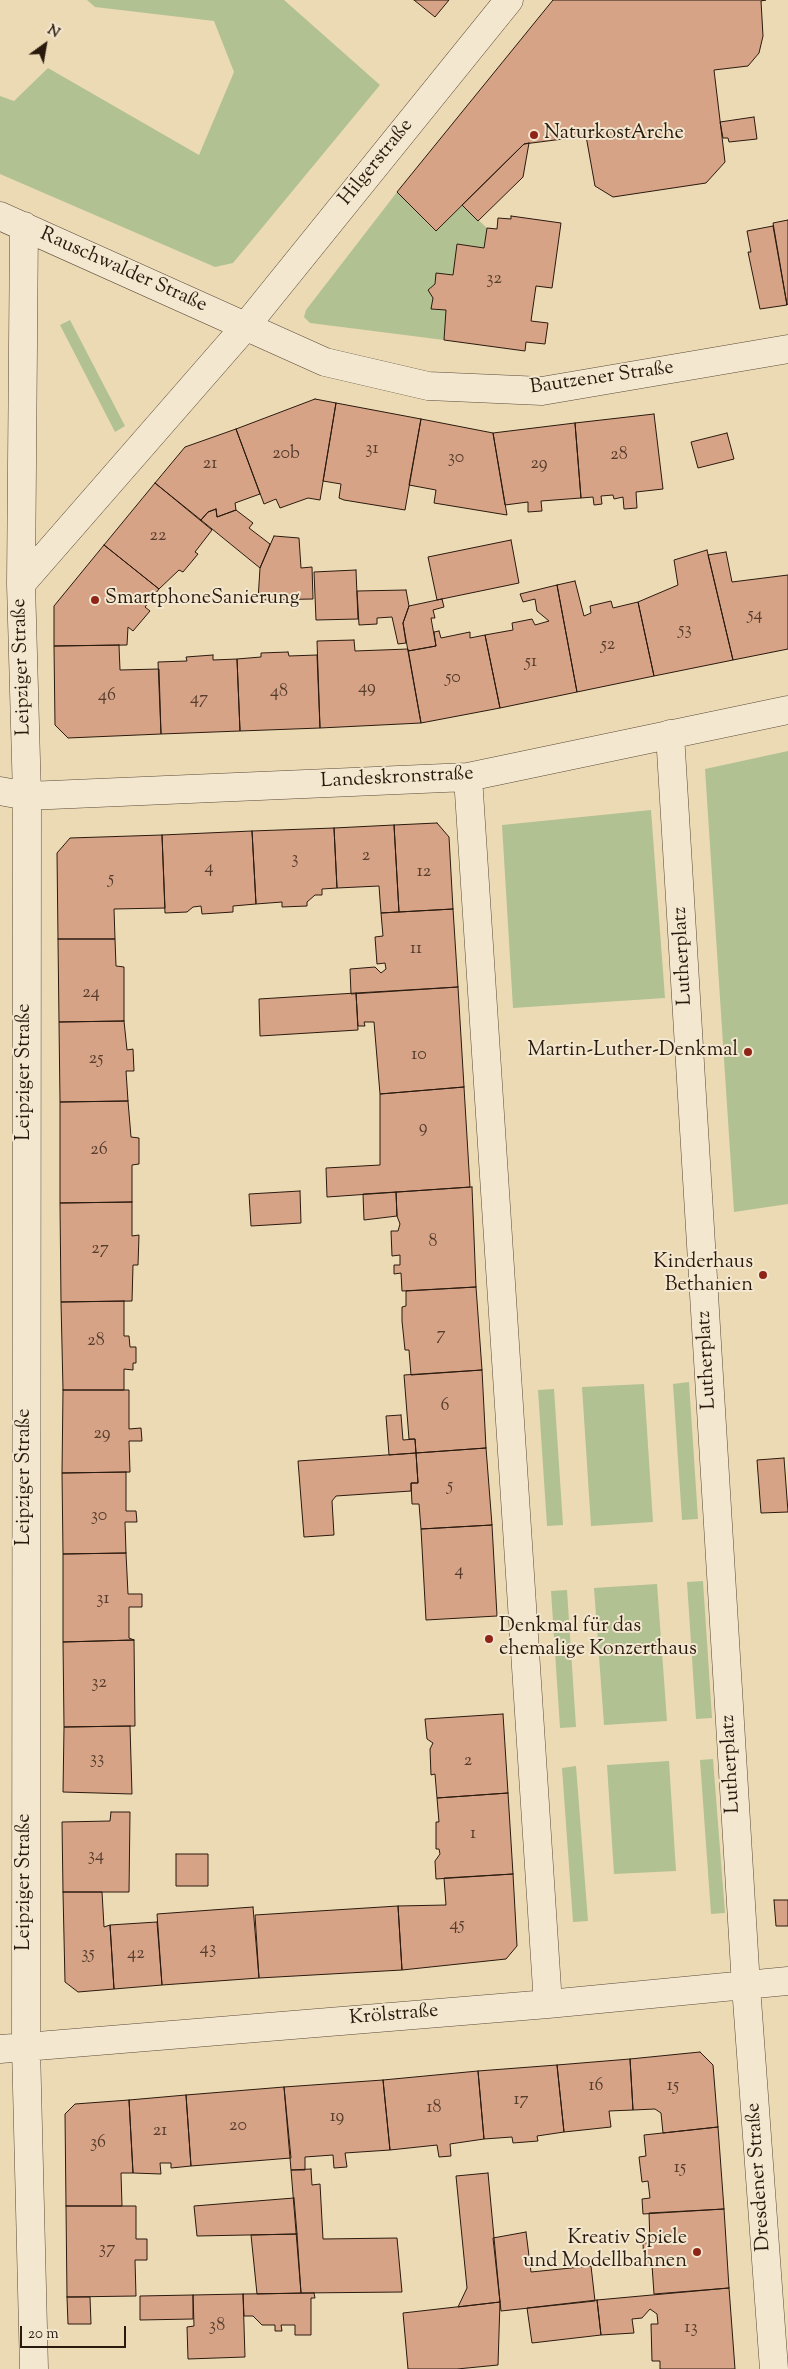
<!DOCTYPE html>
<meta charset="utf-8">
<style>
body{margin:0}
#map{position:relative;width:788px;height:2369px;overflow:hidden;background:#ecdab5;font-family:"Sorts Mill Goudy",serif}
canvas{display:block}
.north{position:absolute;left:20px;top:20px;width:50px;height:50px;-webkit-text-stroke:4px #f3e7cf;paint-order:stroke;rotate:32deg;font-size:14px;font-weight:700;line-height:20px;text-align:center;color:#2a1a0e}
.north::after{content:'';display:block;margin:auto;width:18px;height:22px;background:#2a1a0e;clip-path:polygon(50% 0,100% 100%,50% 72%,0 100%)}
.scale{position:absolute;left:20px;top:2326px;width:106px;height:22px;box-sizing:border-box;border:2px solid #2a1a0e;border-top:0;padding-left:6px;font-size:15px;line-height:18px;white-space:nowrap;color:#2a1a0e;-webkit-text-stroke:4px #f3e7cf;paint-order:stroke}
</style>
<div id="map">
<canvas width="788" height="2369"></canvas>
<div class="north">N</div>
<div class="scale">20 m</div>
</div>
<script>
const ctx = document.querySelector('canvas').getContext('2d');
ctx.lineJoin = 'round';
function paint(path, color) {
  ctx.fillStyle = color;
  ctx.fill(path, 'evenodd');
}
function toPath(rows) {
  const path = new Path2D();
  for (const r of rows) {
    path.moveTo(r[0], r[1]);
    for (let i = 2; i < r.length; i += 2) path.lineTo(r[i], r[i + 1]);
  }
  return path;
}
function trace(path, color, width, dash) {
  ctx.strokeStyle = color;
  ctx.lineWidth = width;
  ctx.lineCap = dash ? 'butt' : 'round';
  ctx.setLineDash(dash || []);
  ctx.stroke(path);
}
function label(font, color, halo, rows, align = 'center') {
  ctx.font = font + ' "Sorts Mill Goudy",serif';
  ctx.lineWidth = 4;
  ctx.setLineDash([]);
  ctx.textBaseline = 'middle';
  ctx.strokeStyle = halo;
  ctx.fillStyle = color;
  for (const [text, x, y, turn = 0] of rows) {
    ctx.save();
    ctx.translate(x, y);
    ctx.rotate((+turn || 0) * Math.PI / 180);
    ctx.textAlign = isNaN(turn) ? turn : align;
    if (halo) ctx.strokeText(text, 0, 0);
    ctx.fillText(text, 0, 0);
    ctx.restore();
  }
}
const green = toPath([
 [87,0,284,0,380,85,233,263,215,267,0,174,0,96,14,101,48,68,199,155,234,72,214,21,95,7],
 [397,192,435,231,462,205,487,228,484,248,457,244,453,275,436,273,435,284,428,290,433,298,432,309,446,310,444,340,310,323,304,317,306,310],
 [70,320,125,426,115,432,60,325],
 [788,751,788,1204,734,1212,705,769],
 [651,810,665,998,513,1008,502,825],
 [689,1382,698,1519,682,1520,673,1384],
 [644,1384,653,1522,591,1526,582,1387],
 [554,1389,563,1525,547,1526,538,1390],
 [703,1581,712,1718,696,1719,687,1582],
 [657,1584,667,1721,604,1725,594,1588],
 [567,1590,576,1727,560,1728,551,1591],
 [713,1759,725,1913,711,1914,700,1760],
 [669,1761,676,1871,614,1874,607,1765],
 [576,1766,588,1921,573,1922,562,1768]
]);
const building = toPath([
 [414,0,449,0,435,17,414,0],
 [553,0,766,0,761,1,763,36,759,53,748,66,714,70,725,162,706,183,613,197,595,186,586,136,524,144,436,231,397,192,553,0],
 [754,117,757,139,729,142,728,138,723,138,720,122,754,117],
 [529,143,523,177,478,221,462,205,524,144,529,143],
 [511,216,561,223,552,288,536,286,531,321,548,323,545,344,526,342,525,351,444,340,446,310,431,309,433,298,428,290,435,284,436,273,453,275,457,244,484,248,487,228,497,229,498,218,511,219,511,216],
 [788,220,788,304,787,305,773,223,788,220],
 [773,226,787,305,760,309,748,252,751,252,747,231,773,226],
 [315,399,336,403,320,500,308,498,280,508,276,499,264,504,236,429,315,399],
 [336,403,421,419,405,510,344,500,339,498,341,484,323,481,336,403],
 [654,414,663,489,636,492,637,508,624,509,623,497,614,499,613,495,601,496,602,504,594,505,593,497,581,498,575,423,654,414],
 [421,419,493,433,507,515,434,503,436,490,409,485,421,419],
 [575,423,581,498,541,501,542,511,528,512,528,502,505,505,493,433,575,423],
 [236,429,260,494,235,503,236,510,217,517,216,509,208,512,201,520,155,483,185,447,236,429],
 [727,433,734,459,698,468,691,442,727,433],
 [155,483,212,530,195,552,198,554,183,572,179,570,159,589,104,545,155,483],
 [216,509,217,517,236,510,253,523,249,528,270,544,260,568,201,520,208,512,216,509],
 [274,536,299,538,301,568,312,567,313,599,258,600,260,568,274,536],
 [511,540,519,583,437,600,428,557,511,540],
 [104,545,159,589,145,607,150,611,133,631,128,627,127,645,54,646,54,606,104,545],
 [707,550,733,660,654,676,638,602,678,585,674,560,707,550],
 [726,552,732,582,788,575,788,649,733,660,708,555,726,552],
 [356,570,358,619,316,620,314,572,356,570],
 [575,581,584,616,591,613,590,606,611,601,613,608,638,602,654,676,577,692,557,585,575,581],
 [557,585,577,692,500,708,485,635,513,630,512,623,532,619,535,625,549,621,537,611,535,599,523,602,520,594,557,585],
 [406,590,409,606,403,623,406,643,398,644,392,617,377,618,377,624,359,625,357,591,406,590],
 [442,599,444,607,433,610,435,618,431,618,436,646,408,651,403,623,409,606,442,599],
 [439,631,441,638,470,632,470,638,485,635,500,708,421,723,408,651,436,646,434,632,439,631],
 [354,640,355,651,408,649,421,723,320,728,317,641,354,640],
 [119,645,120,670,159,669,161,734,68,738,55,725,54,646,119,645],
 [288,652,289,656,317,655,320,728,240,731,237,659,261,657,261,653,288,652],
 [213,655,213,660,237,659,240,731,161,734,158,662,187,661,186,657,213,655],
 [437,823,449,837,453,909,399,912,394,825,437,823],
 [394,825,399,912,381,913,379,886,337,888,334,828,394,825],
 [334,828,337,888,322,889,322,895,315,895,307,902,307,906,282,907,282,902,256,904,252,831,334,828],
 [252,831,256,904,233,906,233,912,202,914,201,906,193,907,187,912,165,913,162,835,252,831],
 [162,835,165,908,114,909,115,939,58,939,57,853,70,838,162,835],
 [453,909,458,987,351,994,350,969,375,967,381,973,386,969,385,963,377,964,375,937,383,936,381,913,453,909],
 [58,939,115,939,116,966,124,967,124,1021,59,1022,58,939],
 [458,987,464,1087,380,1094,374,1022,364,1022,365,1026,358,1026,356,993,458,987],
 [356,993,358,1030,260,1036,259,999,356,993],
 [124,1021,127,1050,133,1049,134,1071,126,1071,128,1101,60,1102,59,1022,124,1021],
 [464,1087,470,1187,327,1197,326,1168,380,1165,380,1094,464,1087],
 [128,1101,131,1137,139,1138,139,1164,132,1165,132,1202,60,1203,60,1102,128,1101],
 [472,1187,476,1287,402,1291,401,1273,394,1274,394,1265,400,1265,400,1255,392,1256,391,1231,398,1231,400,1224,397,1216,396,1192,472,1187],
 [300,1191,301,1223,251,1226,249,1194,300,1191],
 [396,1192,397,1216,364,1220,363,1194,396,1192],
 [132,1202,132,1236,139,1235,138,1265,133,1265,132,1301,61,1302,60,1203,132,1202],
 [476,1287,482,1370,411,1375,409,1350,405,1350,402,1321,402,1307,406,1306,406,1291,476,1287],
 [124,1301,124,1336,129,1336,130,1347,136,1347,136,1363,133,1363,133,1370,124,1369,124,1390,63,1390,61,1302,124,1301],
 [482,1370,486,1448,416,1453,415,1439,409,1439,404,1375,482,1370],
 [63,1390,129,1390,129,1429,141,1428,142,1441,129,1441,130,1472,62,1473,63,1390],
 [401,1415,403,1440,415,1439,416,1453,389,1455,386,1416,401,1415],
 [486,1448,492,1525,421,1529,419,1504,412,1504,411,1483,418,1483,416,1453,486,1448],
 [416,1453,418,1483,411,1483,411,1491,336,1496,332,1501,334,1535,304,1537,298,1461,416,1453],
 [784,1458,788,1512,761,1513,757,1460,784,1458],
 [126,1472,126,1511,136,1511,137,1522,125,1522,126,1553,63,1554,62,1473,126,1472],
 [492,1525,497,1616,426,1620,421,1529,492,1525],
 [126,1553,128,1594,142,1594,142,1607,129,1607,129,1638,134,1640,63,1642,63,1554,126,1553],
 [134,1640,135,1726,64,1727,63,1642,134,1640],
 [503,1714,508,1793,437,1798,435,1774,431,1775,430,1749,433,1743,427,1739,425,1719,503,1714],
 [130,1726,132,1794,63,1792,64,1727,130,1726],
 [508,1793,513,1874,436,1879,435,1861,440,1854,439,1849,436,1849,436,1822,439,1822,437,1798,508,1793],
 [111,1812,130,1812,129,1892,63,1892,62,1822,110,1821,111,1812],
 [176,1854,208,1854,208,1886,176,1886,176,1854],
 [513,1874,517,1946,506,1959,402,1970,398,1906,446,1905,444,1878,513,1874],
 [63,1892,102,1892,104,1927,110,1925,114,1989,78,1992,65,1982,63,1892],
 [774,1900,788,1900,788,1926,776,1926,774,1900],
 [398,1906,402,1970,259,1978,255,1915,398,1906],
 [253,1907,259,1978,162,1985,157,1914,253,1907],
 [157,1922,162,1985,114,1989,110,1925,157,1922],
 [700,2052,713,2065,718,2127,663,2133,661,2113,655,2109,633,2110,630,2059,700,2052],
 [630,2059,633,2110,609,2111,611,2127,564,2132,557,2065,630,2059],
 [557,2065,564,2132,537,2136,538,2141,513,2143,512,2137,484,2139,478,2071,557,2065],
 [478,2071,484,2139,450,2144,451,2156,439,2157,437,2145,390,2150,383,2080,478,2071],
 [383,2080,390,2150,345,2153,347,2167,334,2168,333,2155,305,2157,305,2170,291,2170,284,2087,383,2080],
 [284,2087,291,2158,191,2166,186,2095,284,2087],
 [186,2095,191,2166,171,2168,171,2163,160,2163,161,2174,133,2173,129,2100,186,2095],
 [129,2100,133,2173,121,2173,122,2206,66,2206,65,2114,75,2104,129,2100],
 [718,2127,724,2209,643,2214,642,2199,650,2198,648,2181,642,2182,639,2157,646,2156,644,2135,718,2127],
 [311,2169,312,2185,320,2184,323,2239,397,2238,402,2292,301,2293,291,2170,311,2169],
 [488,2173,500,2302,458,2307,467,2288,456,2176,488,2173],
 [294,2198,297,2234,197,2236,194,2206,294,2198],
 [66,2206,136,2206,136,2239,147,2239,147,2260,135,2260,136,2296,67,2297,66,2206],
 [724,2209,729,2288,654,2294,652,2265,644,2266,643,2243,650,2243,649,2213,724,2209],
 [526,2232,531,2272,591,2266,595,2301,501,2311,493,2238,526,2232],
 [297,2234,301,2293,257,2294,251,2235,297,2234],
 [729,2288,735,2369,660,2369,660,2361,652,2361,651,2324,658,2324,657,2314,650,2309,642,2318,632,2319,634,2333,601,2335,597,2300,729,2288],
 [314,2293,315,2298,311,2298,311,2335,295,2335,295,2325,281,2325,282,2331,275,2331,275,2325,262,2325,253,2316,244,2316,243,2294,314,2293],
 [243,2294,245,2357,188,2359,187,2327,194,2326,193,2295,243,2294],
 [193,2295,193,2319,140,2320,140,2296,193,2295],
 [67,2297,90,2297,91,2324,68,2324,67,2297],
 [597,2300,601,2335,532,2343,527,2308,597,2300],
 [500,2302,498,2365,457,2369,408,2369,403,2313,500,2302]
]);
const minor = toPath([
 [0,216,325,362,428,386,542,391,788,349],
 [24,226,21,584,27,796,26,2047,34,2369],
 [21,584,245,327,509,0],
 [670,734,746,1986,774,2369],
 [468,777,548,2004],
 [0,791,27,796,468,777,788,710],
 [0,2049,548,2004,788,1981]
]);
const markers = [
 [534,135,5,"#8f2418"],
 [95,600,5,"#8f2418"],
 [748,1052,5,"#8f2418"],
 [763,1275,5,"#8f2418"],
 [489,1639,5,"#8f2418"],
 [697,2252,5,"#8f2418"]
];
const numberNames = [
 ["32",494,280],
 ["31",372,450],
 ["20b",286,455],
 ["28",619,456],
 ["30",456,459],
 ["21",210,465],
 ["29",539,465],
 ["22",158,537],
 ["54",755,616],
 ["53",685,631],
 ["52",608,646],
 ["51",531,663],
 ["50",453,679],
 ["49",367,689],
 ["48",279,693],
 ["46",107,697],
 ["47",199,700],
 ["2",366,857],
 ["3",295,860],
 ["4",209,869],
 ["12",424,873],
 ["5",111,880],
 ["11",416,950],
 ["24",91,994],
 ["10",419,1056],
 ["25",96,1060],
 ["9",423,1129],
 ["26",99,1151],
 ["8",433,1243],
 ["27",100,1250],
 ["7",441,1336],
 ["28",96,1342],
 ["6",445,1407],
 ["29",102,1435],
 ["5",450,1487],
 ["30",99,1517],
 ["4",459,1572],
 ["31",103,1600],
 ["32",99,1684],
 ["33",97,1760],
 ["2",468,1762],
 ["1",473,1835],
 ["34",96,1857],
 ["45",457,1926],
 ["43",208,1950],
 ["35",88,1955],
 ["42",136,1955],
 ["16",596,2087],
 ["15",673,2087],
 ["17",521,2101],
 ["18",434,2109],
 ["19",337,2118],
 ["20",238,2127],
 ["21",160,2132],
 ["36",98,2144],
 ["15",680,2169],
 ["37",107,2250],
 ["38",217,2327],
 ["13",691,2329]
];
const poiNames = [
 ["NaturkostArche",544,135],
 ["SmartphoneSanierung",105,600],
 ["Martin-Luther-Denkmal",738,1052,"right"],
 ["Kinderhaus",753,1264,"right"],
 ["Bethanien",753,1287,"right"],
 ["Denkmal für das",499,1628],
 ["ehemalige Konzerthaus",499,1651],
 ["Kreativ Spiele",687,2240,"right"],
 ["und Modellbahnen",687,2263,"right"]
];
const streetNames = [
 ["Hilgerstraße",377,163,-51],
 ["Rauschwalder Straße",123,271,24],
 ["Bautzener Straße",602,379,-8],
 ["Leipziger Straße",23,667,-92],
 ["Landeskronstraße",397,779,-3],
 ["Lutherplatz",684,956,-93],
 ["Leipziger Straße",26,1072,-90],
 ["Lutherplatz",708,1360,-93],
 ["Leipziger Straße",26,1477,-90],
 ["Lutherplatz",732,1764,-93],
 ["Leipziger Straße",26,1882,-90],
 ["Krölstraße",394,2016,-5],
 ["Dresdener Straße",760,2177,-94]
];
paint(green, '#b2c192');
paint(building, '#d7a386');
trace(building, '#2a1a0e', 1);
trace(minor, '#5a4a38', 29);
trace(minor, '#f3e7cf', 28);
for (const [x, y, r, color] of markers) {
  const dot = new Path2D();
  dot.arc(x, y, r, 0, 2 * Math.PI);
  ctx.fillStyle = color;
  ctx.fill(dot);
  trace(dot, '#f3e7cf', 2);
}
label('18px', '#553c2c', null, numberNames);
label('20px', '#2a1a0e', '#f3e7cf', poiNames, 'left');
label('20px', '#2a1a0e', '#f3e7cf', streetNames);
</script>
